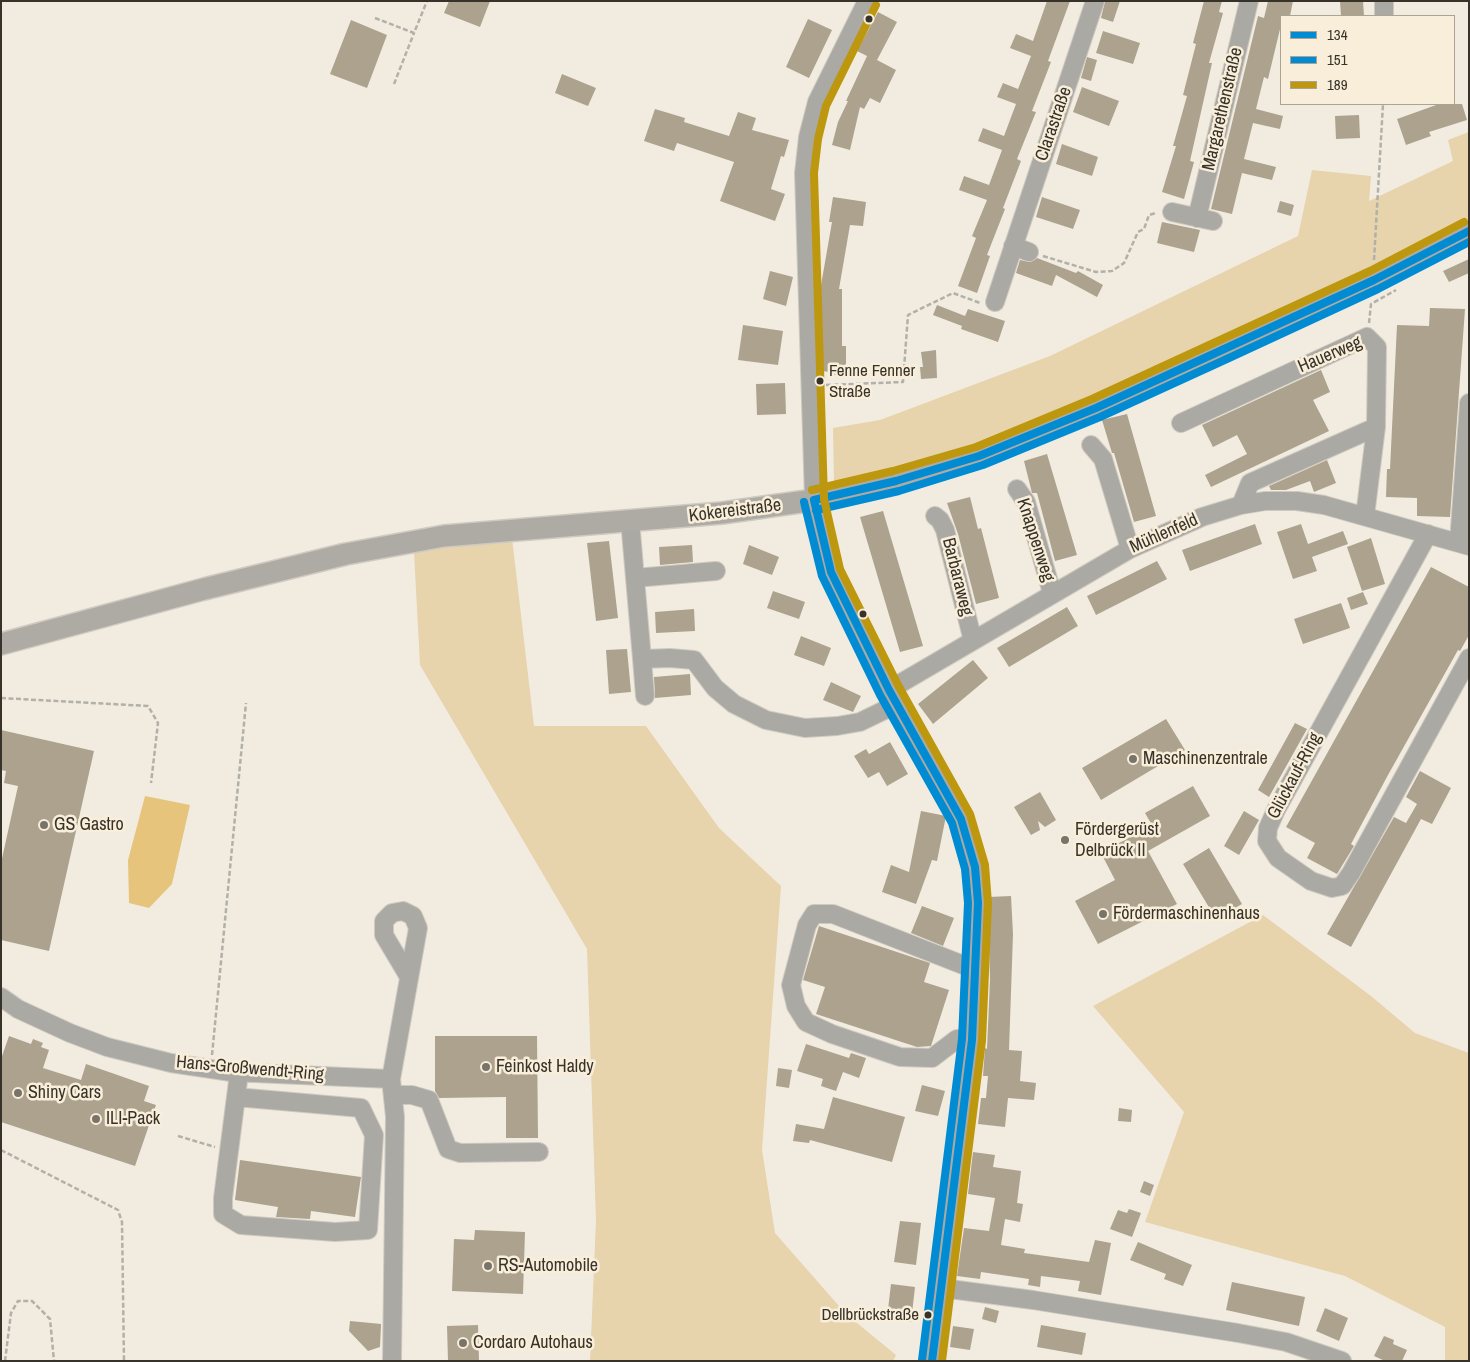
<!DOCTYPE html>
<meta charset="utf-8">
<style>
body{margin:0}
#map{position:relative;width:1470px;height:1362px;overflow:hidden;background:#f2ece0;font-family:"Archivo Narrow",sans-serif}
canvas{display:block}
.frame{position:absolute;inset:0;border:2px solid #37332b;pointer-events:none}
.legend{position:absolute;left:1280px;top:15px;width:175px;height:90px;box-sizing:border-box;background:#f9eed9;border:1px solid #aba393;margin:0;padding:6px 9px;list-style:none;font-size:15px;color:#37332b}
.legend li{display:flex;align-items:center;gap:10px;height:25px}
.legend b{width:25px;border:1px solid #aba393}
</style>
<div id="map">
<canvas width="1470" height="1362"></canvas>
<div class="frame"></div>
<ul class="legend">
<li><b style="height:6px;background:#008bd2"></b>134</li>
<li><b style="height:6px;background:#008bd2"></b>151</li>
<li><b style="height:6px;background:#bd970d"></b>189</li>
</ul>
</div>
<script>
const ctx = document.querySelector('canvas').getContext('2d');
ctx.lineJoin = 'round';
function paint(path, color) {
  ctx.fillStyle = color;
  ctx.fill(path, 'evenodd');
}
function toPath(rows) {
  const path = new Path2D();
  for (const r of rows) {
    path.moveTo(r[0], r[1]);
    for (let i = 2; i < r.length; i += 2) path.lineTo(r[i], r[i + 1]);
  }
  return path;
}
function trace(path, color, width, dash) {
  ctx.strokeStyle = color;
  ctx.lineWidth = width;
  ctx.lineCap = dash ? 'butt' : 'round';
  ctx.setLineDash(dash || []);
  ctx.stroke(path);
}
function label(font, color, halo, rows, align = 'center') {
  ctx.font = font + ' "Archivo Narrow",sans-serif';
  ctx.lineWidth = 5;
  ctx.setLineDash([]);
  ctx.textBaseline = 'middle';
  ctx.strokeStyle = halo;
  ctx.fillStyle = color;
  for (const [text, x, y, turn = 0] of rows) {
    ctx.save();
    ctx.translate(x, y);
    ctx.rotate((+turn || 0) * Math.PI / 180);
    ctx.textAlign = isNaN(turn) ? turn : align;
    if (halo) ctx.strokeText(text, 0, 0);
    ctx.fillText(text, 0, 0);
    ctx.restore();
  }
}
const green = toPath([
 [1469,132,1469,220,1092,402,975,448,892,475,834,485,833,428,880,420,1050,356,1298,236,1312,170,1371,176,1369,201,1453,161,1448,140],
 [512,538,534,726,646,726,719,828,781,886,762,1150,775,1233,846,1314,896,1355,893,1361,590,1361,596,1221,587,949,420,665,414,552],
 [1263,915,1371,996,1415,1033,1469,1053,1469,1361,1445,1361,1445,1327,1345,1276,1145,1222,1184,1112,1093,1006]
]);
const water = toPath([
 [145,796,190,805,172,884,149,908,129,903,128,860]
]);
const building = toPath([
 [449,1,490,1,480,27,444,13],
 [1047,1,1070,1,1048,61,1051,62,1032,111,1036,112,1017,159,1021,161,1003,208,1005,209,987,255,990,256,977,293,958,286,976,238,972,236,987,200,959,190,964,176,989,185,1002,150,978,141,983,128,1004,136,1016,104,997,97,1003,83,1018,89,1031,56,1010,48,1016,34,1033,41],
 [1105,1,1120,1,1113,22,1101,18],
 [1204,1,1222,1,1219,12,1223,13,1209,63,1212,63,1190,161,1194,162,1184,199,1162,192,1176,146,1173,146,1187,96,1183,95,1196,44,1193,43],
 [1268,1,1293,1,1290,16,1281,16,1281,25,1268,79,1264,77,1256,109,1283,116,1280,129,1253,123,1244,159,1276,167,1272,180,1242,173,1232,214,1211,209,1258,16,1264,18],
 [1340,1,1363,1,1364,16,1341,16],
 [878,12,897,22,877,60,896,70,880,103,870,98,864,109,860,107,850,150,832,145,838,122,848,101,846,101,867,56,857,51],
 [808,19,832,30,809,78,786,67],
 [351,20,387,35,367,88,330,74],
 [1103,31,1140,43,1133,64,1096,53],
 [1087,57,1097,60,1091,81,1081,78],
 [562,74,596,88,588,106,555,93],
 [1082,87,1119,101,1109,126,1073,112],
 [1439,104,1462,104,1467,120,1429,132,1431,136,1406,145,1397,119],
 [655,109,685,118,684,122,729,136,738,112,756,118,752,130,789,140,784,157,781,156,771,189,785,194,775,221,720,201,734,162,677,143,674,151,644,141],
 [1359,115,1360,138,1336,139,1335,116],
 [1062,144,1098,157,1092,176,1056,164],
 [833,197,866,202,863,226,850,225,839,289,842,289,842,346,846,346,846,374,831,375,831,372,821,371,820,291,832,222,829,222],
 [1042,197,1080,210,1073,229,1036,217],
 [1280,201,1294,205,1291,216,1277,212],
 [1162,222,1200,230,1194,252,1157,243],
 [1037,258,1076,273,1078,271,1103,285,1097,297,1056,275,1052,286,1016,273,1020,260,1030,262],
 [1469,259,1469,273,1449,282,1443,271],
 [770,271,793,277,786,306,763,299],
 [937,305,965,316,968,309,1005,321,998,342,961,329,962,326,933,315],
 [1430,308,1465,309,1450,517,1417,516,1417,498,1386,497,1387,469,1390,469,1397,325,1429,326],
 [743,325,783,331,778,365,738,360],
 [936,350,937,378,921,379,920,367,923,367,921,352],
 [1321,370,1330,392,1313,400,1329,431,1211,487,1205,475,1247,454,1237,435,1213,447,1202,425],
 [785,383,786,414,757,415,756,384],
 [1127,414,1156,516,1134,522,1114,453,1112,453,1102,420],
 [1047,454,1077,555,1055,561,1037,493,1032,493,1024,461],
 [1327,460,1336,483,1314,492,1310,481,1286,490,1271,490,1269,486],
 [970,497,978,529,981,528,999,598,976,604,958,534,947,503],
 [883,511,923,646,900,652,860,517],
 [1255,524,1262,544,1190,571,1182,550],
 [1301,524,1308,544,1343,531,1348,544,1312,557,1317,571,1293,579,1277,532],
 [1371,538,1385,584,1362,591,1347,547],
 [609,541,618,618,596,621,587,543],
 [692,545,693,562,660,565,659,547],
 [749,545,779,557,772,575,743,564],
 [1157,561,1167,579,1096,615,1087,596],
 [1431,567,1469,587,1469,635,1460,651,1458,650,1388,775,1351,844,1354,846,1337,874,1307,858,1315,843,1286,827],
 [773,591,805,602,799,619,767,608],
 [1363,592,1368,604,1351,610,1347,598],
 [1341,603,1350,628,1303,644,1294,619],
 [1067,607,1078,626,1009,667,997,648],
 [694,609,695,631,656,633,655,612],
 [801,636,831,648,824,666,794,655],
 [627,649,631,692,609,694,606,650],
 [973,660,988,678,933,724,918,704],
 [690,674,691,695,655,698,654,677],
 [831,682,861,696,853,712,823,700],
 [1166,719,1185,750,1101,800,1082,768],
 [1295,723,1307,729,1269,797,1258,790],
 [1,730,94,751,49,951,1,940,1,863,18,786,4,783,6,771,1,770],
 [890,742,908,774,887,786,879,772,868,778,854,756,866,749,869,754],
 [1420,771,1451,788,1432,824,1421,819,1351,947,1327,934,1394,817,1406,823,1417,804,1406,797],
 [1193,786,1210,816,1148,851,1177,904,1098,944,1075,901,1115,880,1101,853,1152,825,1145,813],
 [1040,792,1056,820,1045,827,1038,821,1040,830,1031,835,1014,807],
 [921,811,946,816,937,861,932,860,916,904,882,892,891,865,909,872],
 [1244,811,1259,820,1239,855,1224,846],
 [1209,848,1242,904,1216,919,1183,864],
 [1011,896,1013,934,1009,1050,1022,1051,1020,1081,1036,1083,1034,1100,1008,1098,1005,1127,978,1124,981,1098,986,1098,988,1076,983,1076,985,1048,987,1049,990,980,988,897],
 [922,906,954,918,943,946,911,933],
 [819,926,930,963,924,982,949,990,931,1046,917,1047,816,1014,825,987,803,980],
 [9,1036,31,1044,33,1039,43,1043,41,1047,49,1050,43,1068,81,1080,86,1064,149,1086,144,1101,156,1105,135,1166,1,1122,1,1059],
 [435,1036,537,1036,538,1138,506,1138,506,1097,439,1098,435,1091],
 [806,1044,849,1058,851,1053,866,1058,859,1078,843,1072,836,1091,821,1086,823,1079,797,1071],
 [778,1068,792,1070,789,1088,776,1086],
 [922,1085,945,1091,938,1116,915,1111],
 [833,1097,905,1117,892,1162,810,1140,809,1143,793,1141,796,1124,824,1129],
 [1119,1108,1132,1110,1131,1122,1118,1121],
 [973,1152,995,1155,993,1167,1021,1171,1017,1203,1023,1204,1020,1222,1005,1219,1001,1245,1025,1249,1024,1253,1089,1262,1095,1240,1111,1243,1101,1295,1078,1291,1080,1281,1041,1276,1040,1287,1028,1285,1029,1279,981,1272,980,1279,957,1276,964,1228,989,1231,995,1198,968,1194],
 [240,1160,361,1177,355,1217,311,1211,310,1219,276,1217,278,1207,235,1200],
 [1144,1181,1154,1185,1150,1196,1140,1192],
 [1129,1209,1141,1213,1132,1237,1110,1229,1118,1210,1127,1213],
 [900,1221,921,1223,916,1265,894,1262],
 [475,1230,525,1232,523,1294,452,1291,454,1239,474,1240],
 [1138,1242,1192,1265,1183,1286,1164,1279,1166,1274,1130,1260],
 [1232,1282,1305,1297,1299,1326,1226,1310],
 [891,1284,915,1287,911,1322,887,1318],
 [985,1307,999,1311,996,1323,982,1319],
 [1325,1308,1348,1318,1339,1341,1316,1331],
 [350,1321,381,1324,380,1347,368,1351,349,1331],
 [478,1325,479,1361,448,1361,447,1326],
 [1041,1325,1086,1333,1082,1355,1037,1347],
 [953,1326,974,1329,970,1350,950,1347],
 [1384,1336,1394,1340,1393,1344,1407,1350,1402,1361,1385,1361,1374,1356]
]);
const path = toPath([
 [375,18,414,33,427,1],
 [394,84,414,33],
 [1043,256,1096,272,1112,271,1124,263,1138,232,1144,229,1149,215,1156,213],
 [1374,260,1383,104],
 [1369,323,1371,304,1396,290],
 [826,385,903,382,908,315,953,293,980,303],
 [1,698,148,706,158,723,151,783],
 [212,1055,246,703],
 [178,1136,215,1147],
 [1,1150,118,1210,122,1222,124,1361],
 [5,1361,11,1313,18,1301,32,1301,50,1319,54,1361]
]);
const minor = toPath([
 [867,1,817,102,808,137,804,173,814,500,831,572,889,690,961,819,975,867,978,903,972,1040,932,1361],
 [1384,16,1384,1],
 [1172,212,1213,221],
 [1197,218,1249,1],
 [1013,246,1029,252],
 [995,302,1095,1],
 [1181,423,1367,337,1377,347,1376,427,1365,516],
 [1091,445,1103,459,1130,549],
 [1017,489,1026,502,1052,593],
 [1241,505,1250,483,1376,427],
 [935,516,940,520,945,530,973,641],
 [631,532,642,659,670,658,694,660,715,688,734,704,766,720,805,728,837,726,860,722,897,704],
 [1428,534,1276,810,1268,828,1267,841,1278,858,1311,881,1332,888,1342,886,1351,873,1469,658],
 [1459,542,1469,403],
 [635,578,716,571],
 [642,659,645,696],
 [889,690,1130,549,1202,517,1241,505,1265,501,1297,501,1324,505,1469,546],
 [1,997,18,1009,70,1033,107,1047,171,1063,231,1072,391,1079,395,1117,392,1361],
 [972,1040,957,1039,932,1058,900,1057,832,1034,806,1022,796,1006,791,985,807,925,814,914,833,914,976,970],
 [391,1079,418,928,413,916,403,911,392,913,384,921,384,935,409,977],
 [393,1095,412,1095,429,1100,448,1149,460,1153,539,1152],
 [236,1097,361,1108,374,1135,368,1230,335,1232,241,1225,223,1214,223,1198,238,1081,241,1072],
 [942,1288,1033,1300,1238,1333,1286,1342,1342,1361]
]);
const major = toPath([
 [1,644,204,589,346,554,444,536,722,513,814,500,896,481,979,456,1096,408,1374,280,1469,231]
]);
const bus1 = toPath([
 [814,500,831,572,889,690,961,819,975,867,978,903,972,1040,932,1361],
 [814,500,896,481,979,456,1096,408,1374,280,1469,231]
]);
const bus2 = toPath([
 [804,502,822,576,880,695,952,823,965,869,968,903,962,1039,922,1360],
 [816,510,899,491,983,465,1100,417,1229,358,1378,289,1469,242]
]);
const bus3 = toPath([
 [876,5,826,106,818,139,814,173,824,499,840,569,898,685,970,814,985,865,988,903,982,1041,942,1361],
 [812,490,893,471,976,447,1092,399,1370,271,1464,222]
]);
const markers = [
 [869,19,4.5,"#37332b"],
 [820,381,4.5,"#37332b"],
 [863,614,4.5,"#37332b"],
 [1133,759,5,"#78746a"],
 [44,825,5,"#78746a"],
 [1065,840,5,"#78746a"],
 [1103,914,5,"#78746a"],
 [486,1067,5,"#78746a"],
 [18,1093,5,"#78746a"],
 [96,1119,5,"#78746a"],
 [488,1266,5,"#78746a"],
 [928,1315,4.5,"#37332b"],
 [463,1343,5,"#78746a"]
];
const busNames = [
 ["Fenne Fenner",829,371],
 ["Straße",829,392],
 ["Dellbrückstraße",919,1315,"right"]
];
const streetNames = [
 ["Margarethenstraße",1223,109,-77],
 ["Clarastraße",1054,124,-71],
 ["Hauerweg",1330,355,-23],
 ["Kokereistraße",735,511,-7],
 ["Mühlenfeld",1164,534,-24],
 ["Knappenweg",1035,540,72],
 ["Barbaraweg",957,577,76],
 ["Glückauf-Ring",1295,776,-62],
 ["Hans-Großwendt-Ring",250,1069,5]
];
const poiNames = [
 ["Maschinenzentrale",1143,759],
 ["GS Gastro",54,825],
 ["Fördergerüst",1075,830],
 ["Delbrück II",1075,851],
 ["Fördermaschinenhaus",1113,914],
 ["Feinkost Haldy",496,1067],
 ["Shiny Cars",28,1093],
 ["ILI-Pack",106,1119],
 ["RS-Automobile",498,1266],
 ["Cordaro Autohaus",473,1343]
];
paint(green, '#e7d3ac');
paint(water, '#e7c47c');
paint(building, '#aca28e');
trace(minor, '#cfcac1', 20);
trace(major, '#cfcac1', 24);
trace(path, '#b1b0a9', 2.5, [5, 2.5]);
trace(minor, '#aba9a4', 18);
trace(major, '#aeaba4', 21);
trace(bus1, '#008bd2', 8);
trace(bus2, '#008bd2', 8);
trace(bus3, '#bd970d', 8);
for (const [x, y, r, color] of markers) {
  const dot = new Path2D();
  dot.arc(x, y, r, 0, 2 * Math.PI);
  ctx.fillStyle = color;
  ctx.fill(dot);
  trace(dot, '#f9eed9', 2);
}
label('17px', '#37332b', '#f9eed9', busNames, 'left');
label('18px', '#37332b', '#f9eed9', streetNames);
label('18px', '#37332b', '#f9eed9', poiNames, 'left');
</script>
